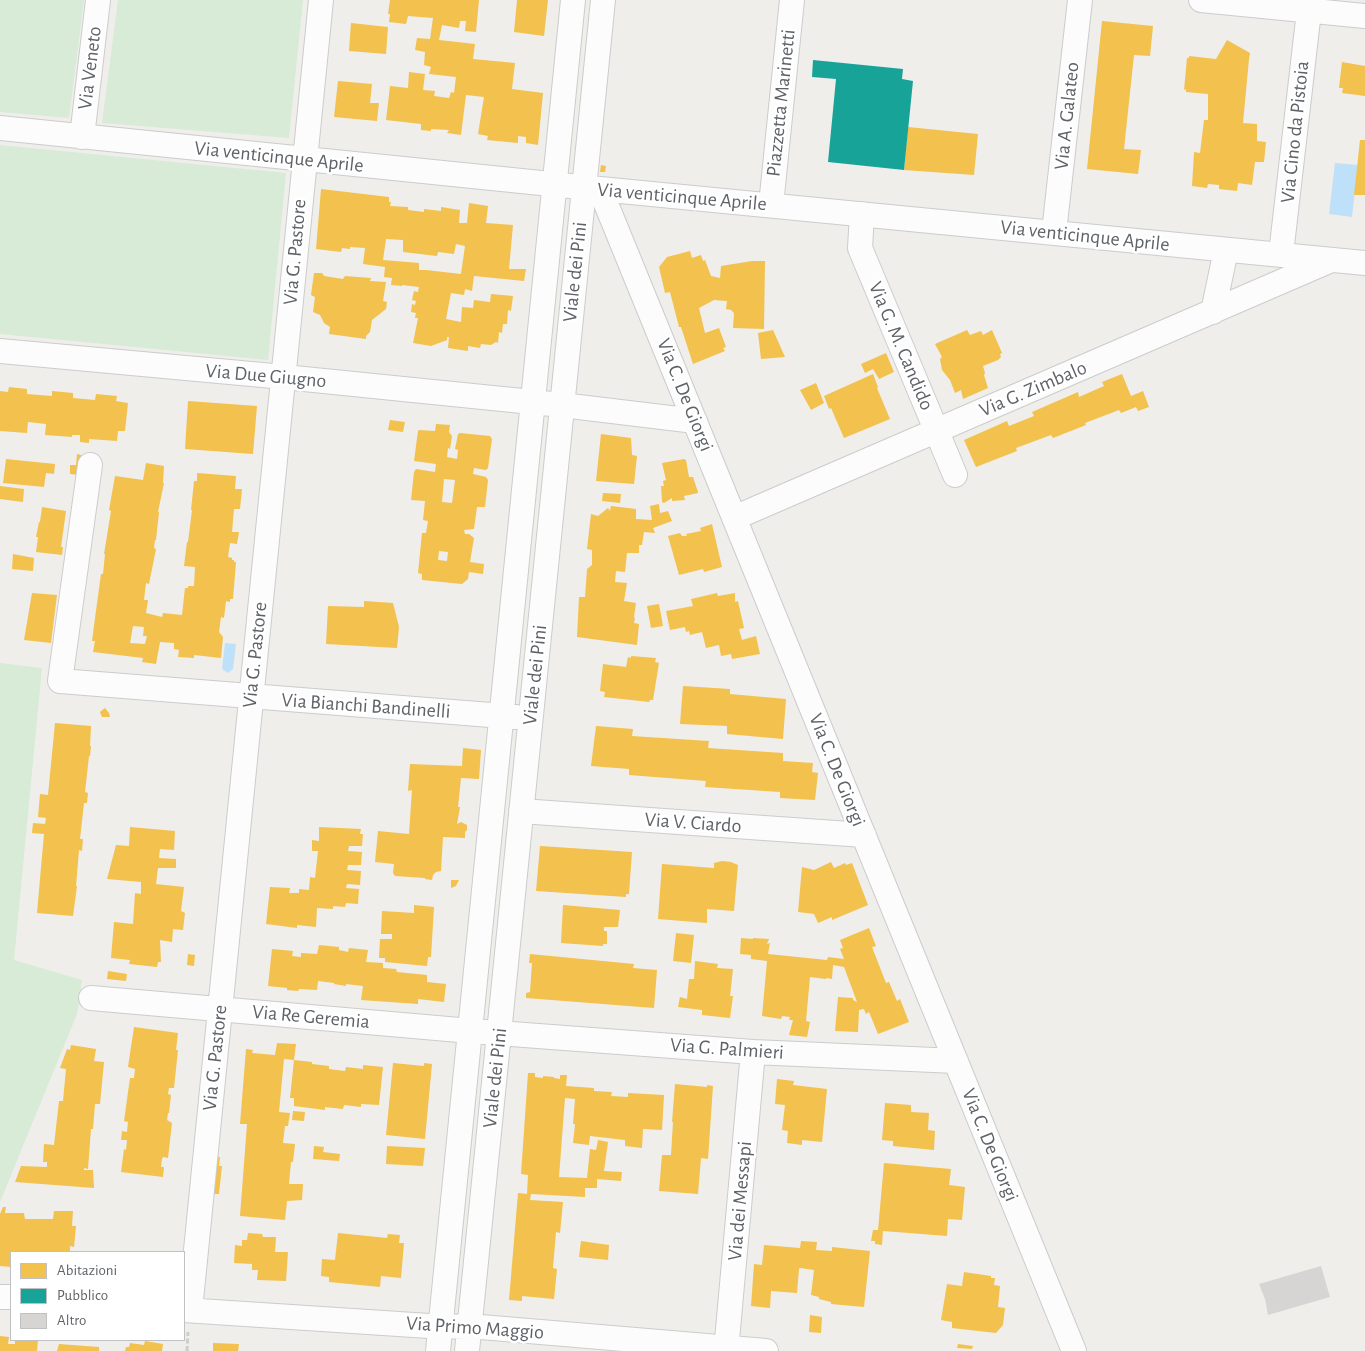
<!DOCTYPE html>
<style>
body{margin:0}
#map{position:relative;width:1365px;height:1351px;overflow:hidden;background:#efeeea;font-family:"Alegreya Sans",sans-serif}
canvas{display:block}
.legend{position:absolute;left:10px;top:1251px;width:175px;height:90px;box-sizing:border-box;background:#fff;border:1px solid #bfc1c3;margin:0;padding:6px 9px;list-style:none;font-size:15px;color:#5f6368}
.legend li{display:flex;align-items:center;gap:10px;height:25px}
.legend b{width:25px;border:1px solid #bfc1c3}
</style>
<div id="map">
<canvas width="1365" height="1351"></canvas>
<ul class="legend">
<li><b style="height:14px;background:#f2c14e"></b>Abitazioni</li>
<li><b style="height:14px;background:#17a398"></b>Pubblico</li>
<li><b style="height:14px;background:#d6d5d3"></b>Altro</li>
</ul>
</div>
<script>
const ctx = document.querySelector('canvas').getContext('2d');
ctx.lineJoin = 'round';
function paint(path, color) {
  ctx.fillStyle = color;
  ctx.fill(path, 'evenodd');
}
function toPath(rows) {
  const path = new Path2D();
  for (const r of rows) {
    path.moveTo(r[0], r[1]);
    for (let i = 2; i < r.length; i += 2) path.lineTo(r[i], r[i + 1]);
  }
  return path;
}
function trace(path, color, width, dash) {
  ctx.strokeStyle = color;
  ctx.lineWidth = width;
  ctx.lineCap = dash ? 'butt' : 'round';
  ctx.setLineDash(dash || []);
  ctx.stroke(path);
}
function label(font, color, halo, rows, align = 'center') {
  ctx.font = font + ' "Alegreya Sans",sans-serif';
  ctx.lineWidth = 5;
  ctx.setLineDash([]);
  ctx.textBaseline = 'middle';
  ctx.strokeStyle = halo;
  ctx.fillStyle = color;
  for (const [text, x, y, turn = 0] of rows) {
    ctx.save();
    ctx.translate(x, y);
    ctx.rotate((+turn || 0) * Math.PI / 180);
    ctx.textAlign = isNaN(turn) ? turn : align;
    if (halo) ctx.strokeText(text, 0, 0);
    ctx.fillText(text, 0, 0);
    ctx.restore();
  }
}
const green = toPath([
 [0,0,84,0,69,118,0,112],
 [118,0,303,0,289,138,102,123],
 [0,145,286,173,268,360,0,334],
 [0,663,42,668,14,960,82,980,77,1014,0,1202]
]);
const water = toPath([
 [1335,163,1358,165,1352,217,1329,214],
 [225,643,236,644,233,669,228,673,222,669]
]);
const homes = toPath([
 [390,0,479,0,476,32,465,31,466,21,460,21,459,28,442,25,439,40,475,44,473,59,515,63,512,89,543,93,538,145,526,143,526,137,518,136,518,143,487,140,488,136,478,134,484,97,466,95,461,135,447,133,449,130,431,129,431,131,421,130,421,124,386,120,390,86,408,88,409,72,425,74,423,90,435,91,434,96,449,98,451,92,454,93,456,77,429,74,431,67,424,65,425,52,415,50,417,38,430,39,433,18,408,16,406,24,389,22,390,14,388,14],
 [517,0,548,0,544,36,514,32],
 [1102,21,1153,26,1150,56,1134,55,1124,149,1141,150,1138,174,1087,169],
 [351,23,388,27,386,54,349,51],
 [1227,40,1250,53,1249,59,1243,123,1257,124,1257,141,1266,142,1264,162,1255,162,1252,185,1238,183,1237,191,1219,189,1219,185,1208,184,1207,188,1192,186,1194,152,1200,153,1204,120,1208,120,1208,94,1186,92,1186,89,1184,90,1187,58,1189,58,1189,56,1216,59],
 [1342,62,1365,66,1365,96,1342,93,1343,88,1339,88],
 [338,81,372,84,370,103,379,103,377,121,334,117],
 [908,127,978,134,974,175,904,170],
 [1360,140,1365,140,1365,195,1354,195],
 [601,165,606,166,605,172,600,172],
 [321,189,389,197,389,202,391,202,390,206,408,207,408,210,424,212,424,209,441,211,441,207,460,210,459,223,467,223,469,203,488,206,486,223,513,225,509,269,526,269,524,281,474,276,472,291,465,289,464,295,451,293,446,319,461,322,462,307,473,308,474,300,490,302,491,294,513,296,511,311,508,310,507,324,503,324,502,333,499,332,498,343,496,342,491,345,481,344,480,348,468,346,468,351,448,348,449,337,447,337,447,340,431,346,413,343,418,318,415,318,416,313,411,312,412,304,415,305,416,301,412,300,414,291,418,292,419,287,402,285,402,286,391,285,392,278,384,277,385,267,363,264,365,248,350,247,350,249,342,248,341,252,316,249],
 [386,239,403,240,403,252,437,256,438,252,454,254,456,244,465,246,461,274,426,270,419,270,419,263,383,260],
 [690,251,692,258,701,255,703,261,705,260,711,276,720,278,721,266,752,261,765,261,764,329,733,328,734,313,731,310,726,309,727,301,714,300,699,308,705,333,719,328,726,347,723,348,725,351,693,364,681,327,679,327,670,292,665,293,659,267,667,257],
 [314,273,322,273,324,276,343,279,345,276,371,278,370,281,386,282,383,301,387,302,386,309,372,320,370,332,366,336,366,339,329,334,330,327,324,323,320,315,313,312,315,297,311,295],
 [773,330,785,357,761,359,758,333],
 [967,330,970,335,981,331,983,335,992,330,1002,353,1000,354,1001,357,998,360,983,366,985,373,984,375,988,388,963,399,961,390,955,393,950,380,942,370,940,359,942,357,935,344],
 [886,353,894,372,879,379,873,369,865,373,861,364],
 [873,374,878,387,877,388,890,419,844,438,831,408,829,409,824,396],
 [1122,374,1131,396,1143,391,1149,407,1138,411,1136,407,1121,413,1119,410,1085,423,1086,425,1053,438,1051,435,1016,448,1017,451,976,467,964,440,1007,421,1009,426,1034,416,1032,412,1078,392,1079,397,1104,386,1102,382],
 [816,383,824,403,811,410,800,390],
 [9,387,27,389,27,394,52,396,52,391,73,393,73,398,95,400,96,394,117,396,116,401,128,403,125,431,118,431,117,441,89,439,89,443,80,442,80,435,72,435,72,437,45,435,46,424,28,422,27,433,0,431,0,391,8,392],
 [188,401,257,406,253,454,185,449],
 [390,420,405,422,403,432,388,430],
 [436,424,450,425,449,432,452,436,450,449,448,448,447,457,457,459,458,450,455,449,458,434,460,433,490,436,492,439,488,468,486,470,474,468,473,474,486,477,488,480,485,507,477,507,474,529,464,530,465,534,469,534,474,538,470,562,484,564,483,574,469,572,468,579,462,584,422,580,422,574,418,573,422,533,426,533,428,521,423,520,425,501,411,500,414,472,416,469,435,472,436,464,414,461,418,431,419,430,435,431],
 [444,479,455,480,452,503,442,502],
 [439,551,448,552,447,561,438,560],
 [601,434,631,438,632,455,637,456,634,484,596,481],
 [77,454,81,455,79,475,70,474,70,465,76,465],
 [6,459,55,464,54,474,46,473,44,487,3,483],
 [684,459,686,460,689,477,693,477,698,492,698,493,684,496,685,500,672,501,672,498,664,503,662,502,661,486,664,486,663,481,666,480,662,463],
 [146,463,164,466,163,483,164,483,158,512,159,512,156,540,155,540,154,548,156,549,149,584,146,583,144,600,148,600,146,613,162,617,163,613,182,615,185,588,188,588,188,586,194,586,195,567,184,566,187,542,188,542,192,510,191,510,194,481,197,481,197,473,236,476,235,489,242,489,240,509,234,509,232,532,239,532,237,544,230,543,228,557,232,558,232,560,234,560,234,562,236,562,233,599,230,599,230,602,226,601,224,618,221,617,219,632,223,637,221,658,194,655,194,658,178,657,179,650,174,649,174,643,160,642,156,664,142,662,143,658,93,652,95,641,92,641,95,618,101,574,103,574,105,554,104,554,111,511,109,510,115,476,143,480],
 [133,626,144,627,143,636,147,636,145,644,130,643],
 [0,486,24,489,23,502,0,499],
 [603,493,621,494,620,503,602,501],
 [659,504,660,513,668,511,672,521,653,528,655,533,644,532,642,545,639,545,639,553,627,553,625,572,616,571,615,582,627,583,624,601,636,603,634,617,635,618,634,623,639,624,637,645,577,637,579,597,585,597,587,569,592,565,592,550,587,549,591,514,598,516,608,508,610,511,611,506,636,509,636,519,652,520,650,506],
 [42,507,66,511,61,547,63,547,62,555,36,552,38,537,36,537,39,522,40,522],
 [712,524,722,567,704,572,703,569,679,575,668,536,680,533,682,536,687,536,686,534,701,531,700,528],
 [13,554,34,558,33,571,12,569],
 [32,593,57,595,51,643,24,640],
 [717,593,718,596,735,593,735,602,738,601,744,628,739,629,742,640,756,636,760,654,732,659,731,654,721,656,719,645,706,648,702,632,690,635,689,631,686,632,685,627,670,630,666,611,693,606,691,599],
 [364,601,393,603,399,627,397,648,326,644,328,606,364,607],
 [659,604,663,626,651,628,647,606],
 [631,656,656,658,655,662,659,663,653,700,650,700,649,702,604,697,605,692,600,691,603,664,626,667,628,657,631,658],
 [683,686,730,689,730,694,786,699,783,739,727,734,727,726,680,724],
 [105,708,109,713,110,717,102,717,100,712],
 [55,723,91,726,90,746,91,746,90,756,89,756,85,792,88,793,87,803,84,803,80,839,83,839,82,851,79,850,76,886,77,886,73,916,37,913,44,834,32,833,33,823,45,824,46,818,38,817,40,794,48,795],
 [596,726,633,729,632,736,709,741,708,748,783,753,783,761,813,763,812,772,818,773,815,800,780,798,780,792,705,787,706,781,629,775,629,769,591,766],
 [463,748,481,750,479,779,461,778,458,807,460,807,457,824,461,822,467,825,467,830,465,832,465,838,443,837,441,871,436,872,433,875,432,880,425,879,425,878,395,876,393,873,394,864,375,862,378,831,409,834,412,790,408,791,410,764,462,766],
 [130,827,175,831,174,850,160,849,159,858,176,859,176,868,158,868,156,884,184,887,181,911,185,913,183,930,173,929,172,942,160,940,161,962,158,962,157,967,129,964,130,960,111,958,114,922,133,924,135,893,141,894,141,882,107,879,116,845,129,846],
 [319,827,361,829,360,834,363,834,362,846,349,846,348,851,362,852,361,865,348,865,347,870,361,871,360,885,347,884,346,888,359,889,358,904,346,903,345,907,333,906,333,909,317,908,316,927,297,925,297,928,266,924,270,887,290,888,289,893,299,893,299,889,309,890,310,877,315,878,318,851,312,851,312,840,319,841],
 [540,846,632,852,629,894,626,894,626,897,536,891],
 [722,861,731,862,738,865,734,911,707,909,707,923,658,919,662,864,714,868,714,863],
 [831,862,834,868,845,863,846,865,852,863,868,905,832,920,832,917,818,923,814,914,798,912,802,867,814,870],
 [451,880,459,880,456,886,451,888],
 [414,905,434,907,431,957,428,957,427,966,385,962,385,958,379,958,380,939,392,939,392,934,381,934,382,911,414,913],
 [563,905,620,910,618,927,604,927,604,931,607,931,607,944,603,944,603,946,561,943],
 [869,928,876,946,872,947,886,983,889,982,897,1001,900,999,909,1022,878,1034,869,1012,866,1014,864,1009,859,1010,858,1032,835,1031,838,997,853,998,853,1000,857,1002,844,967,833,965,832,979,826,978,826,979,810,977,806,1021,810,1022,807,1037,789,1035,793,1020,789,1020,790,1017,782,1016,781,1019,762,1016,767,961,751,959,751,955,740,954,741,938,753,939,753,938,769,939,767,944,770,943,768,954,827,960,828,957,844,959,840,949,843,948,840,940],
 [676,933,694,935,691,963,673,961],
 [319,945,339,947,339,950,348,952,349,948,368,950,366,962,383,963,383,968,396,969,397,972,427,975,427,982,446,984,444,1002,418,999,418,1004,361,1000,363,986,346,984,346,986,334,984,334,983,318,981,317,990,299,989,298,991,287,990,287,988,268,986,272,949,293,951,292,956,301,957,301,953,317,954],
 [188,954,195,955,194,966,187,965],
 [530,954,634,964,633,968,657,970,654,1008,526,998,526,993,530,992,532,963,529,963],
 [695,961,718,964,717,968,733,969,730,996,733,996,730,1018,702,1015,702,1010,678,1007,680,997,687,999,689,979,694,979],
 [108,971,127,974,126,981,107,979],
 [134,1027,178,1033,176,1050,178,1050,174,1088,169,1088,168,1094,171,1095,169,1113,168,1113,167,1120,172,1123,168,1158,163,1157,162,1159,161,1167,164,1167,163,1177,121,1172,124,1149,126,1150,127,1140,121,1140,122,1131,127,1132,128,1122,124,1121,130,1078,134,1078,135,1069,128,1067],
 [277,1043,296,1044,294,1060,284,1059,279,1112,290,1113,288,1126,285,1126,283,1143,295,1144,293,1162,291,1162,289,1184,303,1184,302,1200,287,1201,285,1220,240,1216,247,1124,240,1124,246,1049,253,1050,252,1053,275,1055],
 [71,1045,96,1049,94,1061,104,1062,100,1104,95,1104,93,1129,91,1129,88,1169,84,1168,84,1170,93,1170,94,1188,15,1182,21,1166,47,1167,47,1162,43,1162,44,1144,54,1145,59,1101,63,1101,66,1069,60,1068,67,1049,70,1050],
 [294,1060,312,1062,312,1064,329,1066,329,1069,345,1071,346,1067,363,1069,363,1065,383,1067,379,1105,361,1104,361,1107,344,1105,343,1109,325,1107,325,1110,294,1106,294,1098,290,1098],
 [393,1063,424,1066,424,1063,432,1064,425,1139,386,1135],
 [528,1073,535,1073,535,1077,543,1078,543,1076,554,1077,554,1078,560,1079,560,1075,567,1075,566,1086,594,1088,594,1091,612,1092,611,1096,628,1097,628,1093,664,1095,662,1130,643,1129,642,1148,625,1146,625,1140,590,1136,589,1145,573,1143,575,1124,573,1124,575,1099,565,1098,559,1177,587,1178,590,1149,596,1150,598,1140,608,1142,604,1171,622,1172,621,1181,597,1179,597,1188,585,1188,585,1197,531,1194,530,1200,563,1202,560,1233,556,1232,553,1268,557,1269,554,1299,522,1296,522,1301,509,1300,518,1193,527,1194,528,1175,521,1174],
 [777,1079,794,1081,793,1085,827,1089,822,1142,802,1140,802,1145,787,1143,788,1131,782,1130,785,1105,775,1104],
 [675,1084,707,1087,707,1085,713,1086,708,1159,701,1158,698,1194,659,1191,662,1155,671,1155,673,1122,672,1122],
 [885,1103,911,1105,911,1112,929,1113,928,1130,935,1131,934,1150,893,1146,893,1141,882,1140],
 [293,1111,305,1112,304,1121,292,1120],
 [314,1146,324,1147,323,1152,340,1154,339,1161,313,1159],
 [387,1146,425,1148,423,1166,386,1164],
 [217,1157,220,1157,219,1166,222,1166,219,1194,213,1194],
 [884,1163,951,1169,949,1185,965,1187,962,1220,948,1219,947,1236,883,1231,882,1245,875,1244,875,1241,871,1241,873,1230,878,1230],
 [3,1207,6,1207,5,1213,24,1213,25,1219,53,1219,54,1211,73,1211,72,1226,76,1226,74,1247,70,1246,70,1252,11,1252,11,1267,0,1266,0,1214],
 [248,1233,262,1234,263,1237,276,1237,275,1252,288,1252,286,1281,257,1280,258,1270,252,1270,252,1264,234,1263,235,1245,242,1246,242,1240,247,1240],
 [338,1233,387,1238,388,1234,400,1235,399,1243,404,1243,401,1278,381,1276,380,1287,329,1282,329,1277,321,1276,322,1259,335,1260],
 [581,1241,609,1245,608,1260,579,1257],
 [801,1241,817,1242,816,1250,832,1251,832,1247,870,1251,864,1307,831,1304,831,1302,819,1299,819,1297,811,1295,814,1270,800,1268,799,1269,797,1293,771,1291,770,1308,751,1306,754,1264,762,1265,764,1245,800,1248],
 [964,1272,991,1276,991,1278,995,1278,994,1285,1000,1286,998,1307,1005,1308,1003,1325,996,1333,952,1328,952,1322,941,1320,947,1284,962,1286],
 [810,1315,822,1317,821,1333,809,1332],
 [0,1336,9,1337,8,1344,15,1344,15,1340,38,1340,37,1351,0,1351],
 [145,1341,163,1344,162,1351,125,1351,126,1347,129,1347,130,1343,144,1345],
 [213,1343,239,1344,238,1351,213,1351],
 [59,1344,99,1347,99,1351,57,1351],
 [958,1344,973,1346,972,1349,957,1348]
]);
const public = toPath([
 [813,60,903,69,902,79,913,81,904,170,828,162,836,79,812,77]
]);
const building = toPath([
 [1321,1266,1330,1297,1268,1315,1265,1299,1259,1284]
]);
const path = toPath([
 [187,1351,188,1332]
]);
const minor = toPath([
 [1201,0,1365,16],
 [0,128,600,189,1365,263],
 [82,137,98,0],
 [600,189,1074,1351],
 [771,205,792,0],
 [862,214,860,248,955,475],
 [1054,232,1080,0],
 [1281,254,1309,11],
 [1213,312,1226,250],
 [0,351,284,377,562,405,695,421],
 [90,465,60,681,516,717],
 [734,518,1329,261],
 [521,811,864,835],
 [91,998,471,1031,753,1052,956,1061],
 [0,1297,11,1297],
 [184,1310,429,1326,481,1327,766,1351],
 [190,1310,321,0],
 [438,1351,573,0],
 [467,1351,603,0],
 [726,1351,753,1052]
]);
const streetNames = [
 ["Via Veneto",90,68,-83],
 ["Piazzetta Marinetti",781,103,-84],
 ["Via A. Galateo",1067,116,-84],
 ["Via Cino da Pistoia",1295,132,-84],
 ["Via venticinque Aprile",279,157,6],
 ["Via venticinque Aprile",682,197,5],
 ["Via venticinque Aprile",1085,236,6],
 ["Via G. Pastore",295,252,-85],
 ["Viale dei Pini",575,272,-84],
 ["Via G. M. Candido",901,346,67],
 ["Via Due Giugno",266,376,5],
 ["Via G. Zimbalo",1033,389,-23],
 ["Via C. De Giorgi",685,395,68],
 ["Via G. Pastore",255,655,-84],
 ["Viale dei Pini",535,675,-84],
 ["Via Bianchi Bandinelli",366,706,4],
 ["Via C. De Giorgi",837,770,68],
 ["Via V. Ciardo",693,823,4],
 ["Via Re Geremia",311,1017,5],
 ["Via G. Palmieri",727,1049,4],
 ["Via G. Pastore",215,1058,-84],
 ["Viale dei Pini",495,1078,-84],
 ["Via C. De Giorgi",990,1145,68],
 ["Via dei Messapi",740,1201,-85],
 ["Via Primo Maggio",475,1328,4]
];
paint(green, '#d8ebd6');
paint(water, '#bfe0f9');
paint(homes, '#f2c14e');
paint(public, '#17a398');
paint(building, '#d6d5d3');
trace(minor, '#cbcccc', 26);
trace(path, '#cacfcc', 3, [5, 2.5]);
trace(minor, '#fdfcfc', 24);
label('20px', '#5f6368', '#fff', streetNames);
</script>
